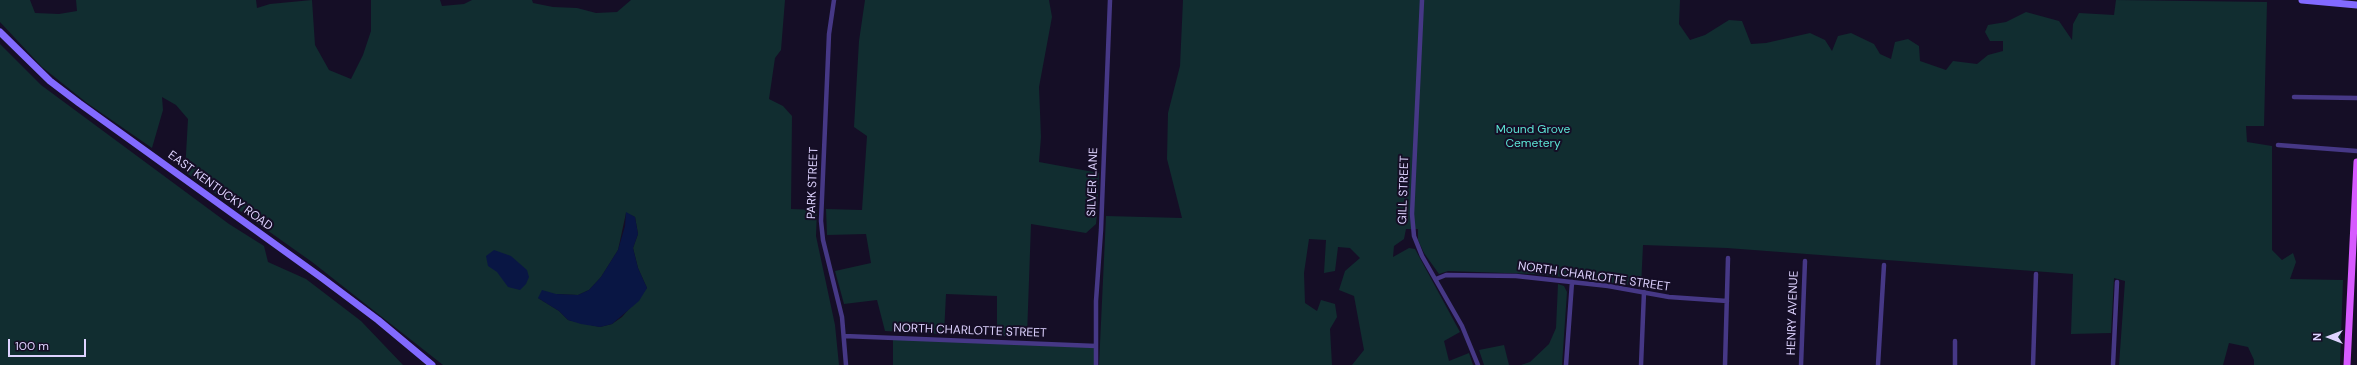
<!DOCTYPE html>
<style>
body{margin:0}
#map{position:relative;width:2357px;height:365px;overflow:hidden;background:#150e26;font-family:"DM Sans",sans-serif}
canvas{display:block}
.north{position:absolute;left:2309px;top:317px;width:40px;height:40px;-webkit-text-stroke:3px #150e26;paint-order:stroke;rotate:270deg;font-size:11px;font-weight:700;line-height:16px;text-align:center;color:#ded3ff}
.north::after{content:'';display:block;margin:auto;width:14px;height:18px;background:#ded3ff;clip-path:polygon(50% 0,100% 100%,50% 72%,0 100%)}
.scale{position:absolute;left:8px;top:339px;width:78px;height:18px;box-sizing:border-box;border:2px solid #ded3ff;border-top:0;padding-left:5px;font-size:12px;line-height:14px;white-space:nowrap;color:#ded3ff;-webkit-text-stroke:3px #150e26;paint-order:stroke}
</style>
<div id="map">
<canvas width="2357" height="365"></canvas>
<div class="north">N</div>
<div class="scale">100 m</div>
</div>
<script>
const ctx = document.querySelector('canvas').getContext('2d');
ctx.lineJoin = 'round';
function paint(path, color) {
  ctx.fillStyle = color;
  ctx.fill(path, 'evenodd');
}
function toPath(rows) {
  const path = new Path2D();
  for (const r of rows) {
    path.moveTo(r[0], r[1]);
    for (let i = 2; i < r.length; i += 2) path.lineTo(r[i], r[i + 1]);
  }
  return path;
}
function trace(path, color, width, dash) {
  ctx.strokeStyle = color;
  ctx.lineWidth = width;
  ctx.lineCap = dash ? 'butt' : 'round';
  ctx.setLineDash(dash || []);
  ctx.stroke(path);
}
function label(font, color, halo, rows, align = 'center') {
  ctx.font = font + ' "DM Sans",sans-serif';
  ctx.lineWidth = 4;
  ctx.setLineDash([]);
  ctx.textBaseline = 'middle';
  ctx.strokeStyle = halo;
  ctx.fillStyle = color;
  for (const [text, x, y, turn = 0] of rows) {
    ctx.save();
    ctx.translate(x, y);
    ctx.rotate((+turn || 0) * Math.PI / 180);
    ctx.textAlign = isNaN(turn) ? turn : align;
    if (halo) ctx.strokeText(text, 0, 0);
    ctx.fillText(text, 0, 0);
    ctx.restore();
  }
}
const green = toPath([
 [0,0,30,0,35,13,59,14,77,11,76,0,256,0,257,8,270,4,312,0,315,45,329,70,351,79,363,55,371,31,371,0,440,0,442,6,464,4,472,0,532,0,533,3,553,7,577,8,596,13,617,12,631,0,785,0,781,50,775,58,769,99,783,106,792,116,791,209,817,210,816,236,835,325,839,365,443,365,312,262,185,172,188,119,176,105,162,97,163,110,152,148,87,103,42,67,0,22],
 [626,213,635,217,638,234,633,248,638,268,647,288,622,317,612,324,600,327,568,320,559,311,538,298,556,294,578,295,589,290,601,277,618,250],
 [865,0,1049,0,1052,17,1039,87,1041,137,1039,162,1099,173,1097,214,1096,224,1086,233,1031,224,1027,336,997,336,997,296,946,294,944,334,885,331,877,300,844,304,835,271,871,263,866,234,827,235,826,209,862,210,867,136,854,127,859,41],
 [1183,0,1680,0,1679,24,1690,40,1705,35,1729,20,1742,21,1751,44,1766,43,1810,33,1825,40,1832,51,1838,36,1851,33,1874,44,1880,54,1891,59,1895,42,1908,39,1919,46,1920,61,1946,70,1953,61,1977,64,1988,55,2003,51,2003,41,1990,41,1985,32,1988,25,2006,22,2026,12,2059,21,2072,40,2073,24,2079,13,2114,15,2116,0,2267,2,2264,126,2246,126,2247,142,2272,146,2272,250,2282,260,2293,253,2296,262,2290,279,2343,280,2340,365,2254,365,2254,360,2248,347,2229,343,2223,365,2119,365,2125,281,2114,278,2111,333,2071,334,2073,274,1727,248,1643,245,1641,287,1593,280,1533,274,1448,271,1439,274,1424,253,1418,240,1418,229,1406,229,1404,239,1394,246,1393,257,1409,248,1415,249,1460,332,1444,341,1449,361,1469,353,1473,365,1352,365,1364,350,1354,296,1339,290,1345,271,1360,258,1350,248,1338,247,1335,271,1324,273,1326,240,1309,239,1304,273,1305,303,1317,311,1321,300,1335,304,1337,317,1330,329,1332,365,1099,365,1106,216,1182,218,1167,159,1168,113,1180,66],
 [0,44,41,85,229,224,264,246,268,262,306,279,361,321,403,365,0,365],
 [1558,284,1564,286,1567,292,1562,365,1521,365,1530,362,1549,344,1556,328],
 [893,338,1096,346,1095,365,893,365],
 [1504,345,1509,365,1484,365,1479,350]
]);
const water = toPath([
 [626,212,635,217,638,234,633,248,638,268,647,288,639,301,612,324,600,327,581,324,568,320,559,311,538,298,542,290,556,294,578,295,589,290,601,277,618,250,625,226],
 [494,250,511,256,527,270,529,277,526,284,520,290,508,287,497,272,488,266,486,256]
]);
const minor = toPath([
 [834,0,829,34,821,221,823,240,842,317,846,365],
 [1422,0,1412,214,1414,236,1422,256,1462,326,1478,365],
 [2294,97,2357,98],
 [2278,145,2357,151],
 [1436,279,1446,275,1516,276,1608,286,1669,297,1727,301],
 [844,336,1096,346],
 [1096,365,1096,301,1101,230,1110,0],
 [1566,365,1572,282],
 [1641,365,1644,292],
 [1725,365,1728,258],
 [1801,365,1805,261],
 [1878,365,1884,265],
 [1955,365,1955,341],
 [2033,365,2036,274],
 [2113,365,2117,282]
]);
const secondary = toPath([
 [2302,0,2357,5],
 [0,32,50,81,79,103,322,278,378,320,432,365]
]);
const primary = toPath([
 [2347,365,2357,162]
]);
const parkNames = [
 ["Mound Grove",1533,130],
 ["Cemetery",1533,144]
];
const streetNames = [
 ["SILVER LANE",1093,182,-88],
 ["PARK STREET",813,183,-88],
 ["GILL STREET",1404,190,-88],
 ["EAST KENTUCKY ROAD",220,191,36],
 ["NORTH CHARLOTTE STREET",1594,277,8],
 ["HENRY AVENUE",1793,313,-88],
 ["NORTH CHARLOTTE STREET",970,331,2]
];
paint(green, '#112d30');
paint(water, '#091644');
trace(minor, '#463886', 4.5);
trace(secondary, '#826aff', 7);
trace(primary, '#d75aff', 7);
label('12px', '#5ce2d3', '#150e26', parkNames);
label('12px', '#ded3ff', '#150e26', streetNames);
</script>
